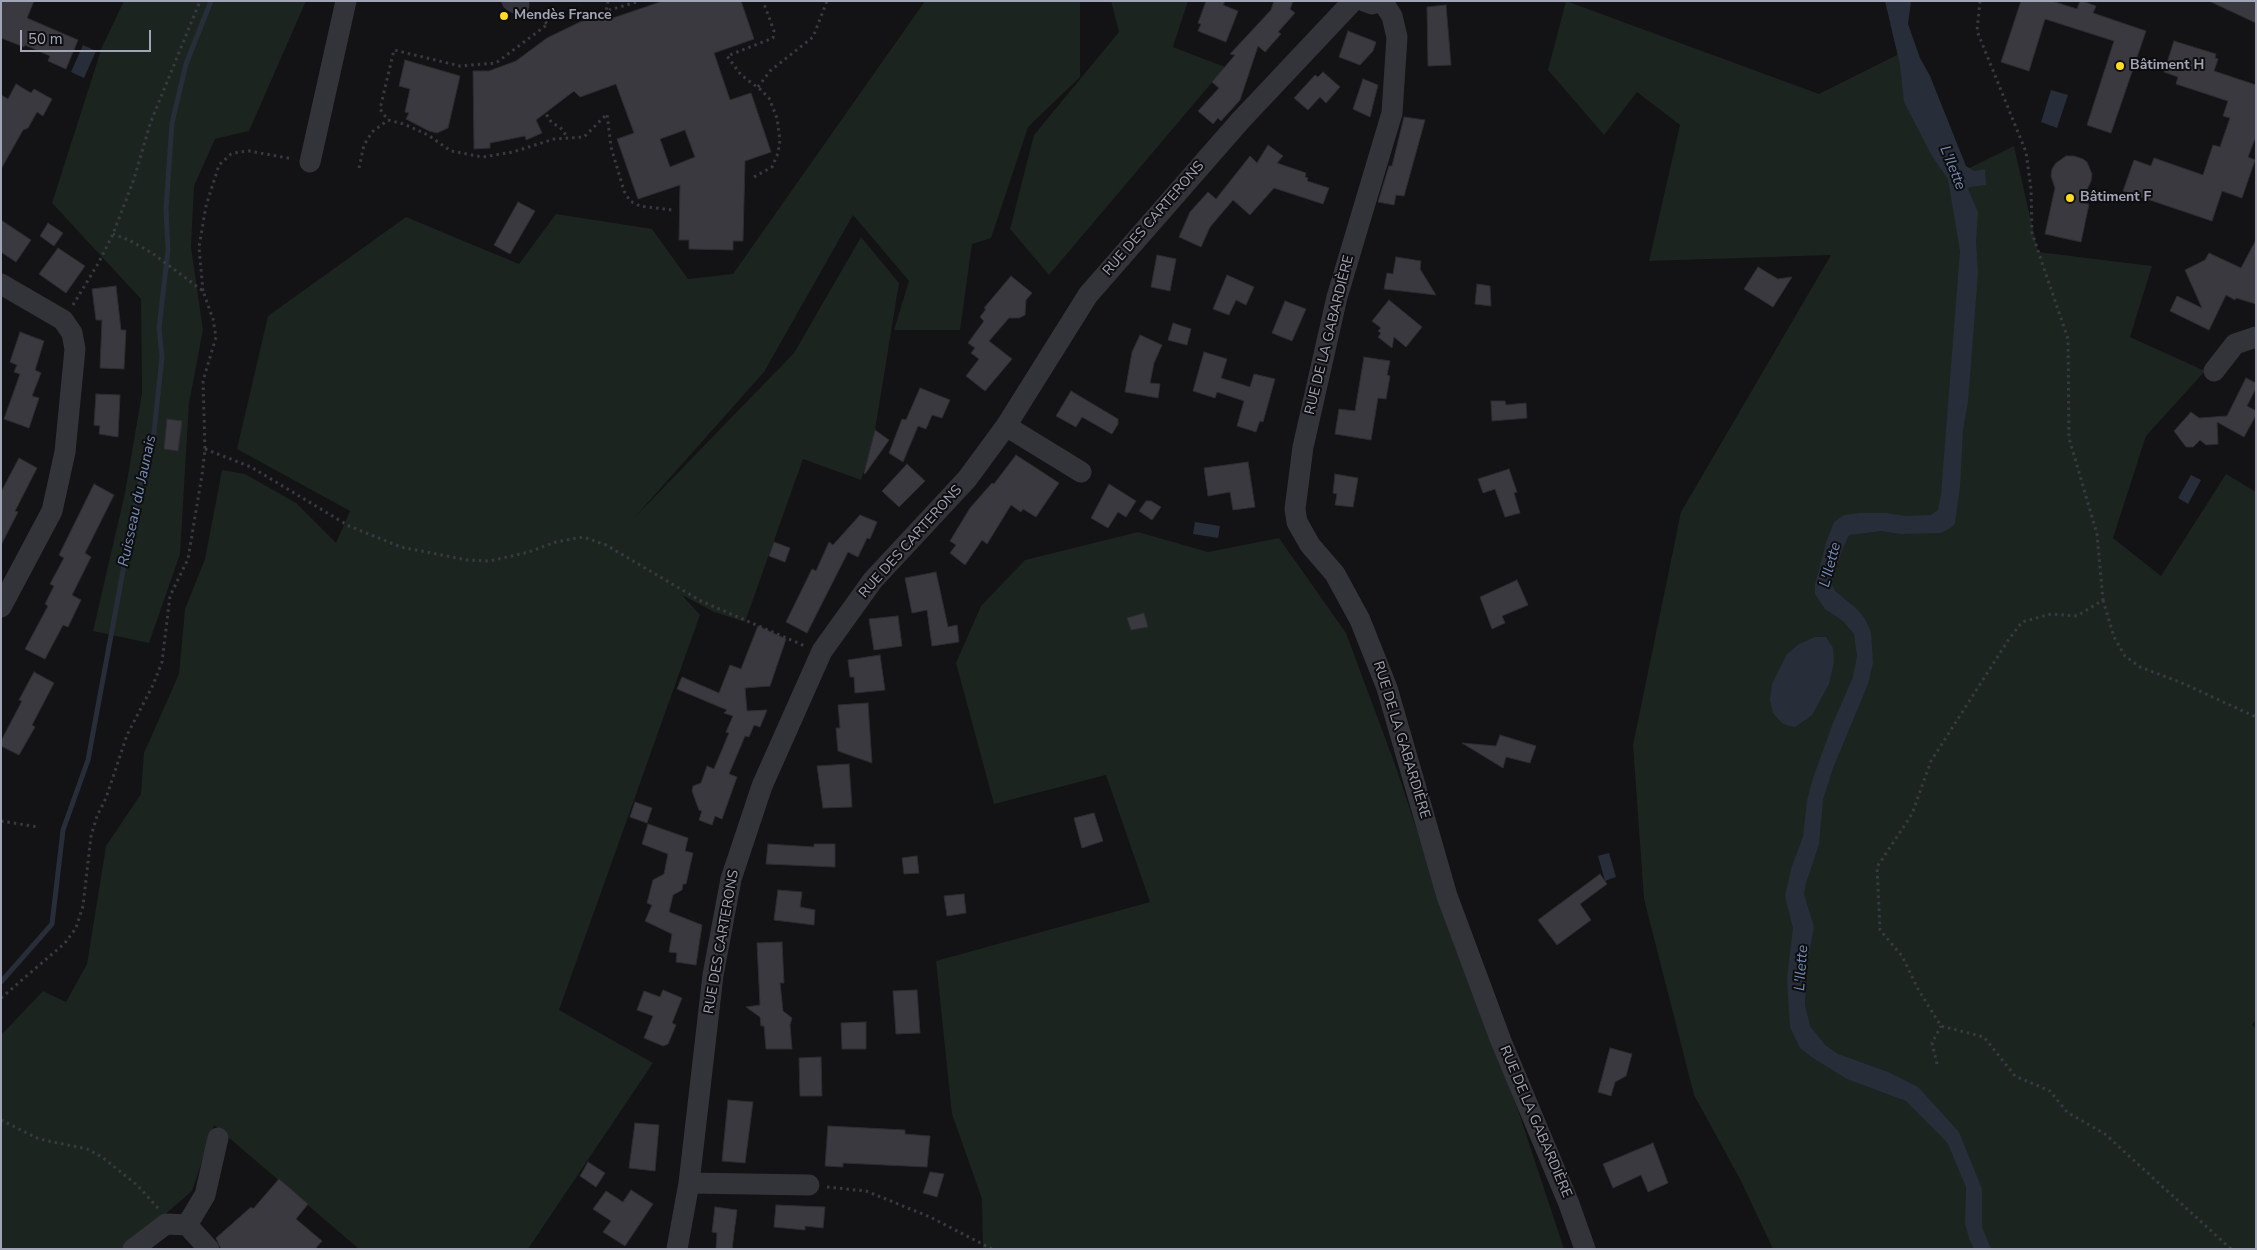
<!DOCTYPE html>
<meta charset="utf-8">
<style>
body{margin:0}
#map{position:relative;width:2257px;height:1250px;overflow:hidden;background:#131214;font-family:"Nunito Sans",sans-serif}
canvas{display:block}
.frame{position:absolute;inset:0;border:2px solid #a2a5b6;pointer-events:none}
.scale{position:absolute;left:20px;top:30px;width:131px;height:22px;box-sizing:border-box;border:2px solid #a2a5b6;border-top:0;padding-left:6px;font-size:15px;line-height:18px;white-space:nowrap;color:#a2a5b6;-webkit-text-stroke:4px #0e0d0f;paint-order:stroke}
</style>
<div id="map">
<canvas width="2257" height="1250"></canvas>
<div class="frame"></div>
<div class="scale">50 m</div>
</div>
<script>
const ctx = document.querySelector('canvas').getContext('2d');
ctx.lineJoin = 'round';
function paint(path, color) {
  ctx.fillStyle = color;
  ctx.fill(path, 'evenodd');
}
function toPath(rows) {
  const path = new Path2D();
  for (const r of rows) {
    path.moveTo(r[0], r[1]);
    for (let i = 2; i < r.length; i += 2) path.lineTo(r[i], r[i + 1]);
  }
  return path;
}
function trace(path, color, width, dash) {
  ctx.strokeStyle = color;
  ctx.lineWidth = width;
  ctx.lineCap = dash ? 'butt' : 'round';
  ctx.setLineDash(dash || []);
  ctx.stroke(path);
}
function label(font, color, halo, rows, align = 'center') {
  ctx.font = font + ' "Nunito Sans",sans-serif';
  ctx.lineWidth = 4;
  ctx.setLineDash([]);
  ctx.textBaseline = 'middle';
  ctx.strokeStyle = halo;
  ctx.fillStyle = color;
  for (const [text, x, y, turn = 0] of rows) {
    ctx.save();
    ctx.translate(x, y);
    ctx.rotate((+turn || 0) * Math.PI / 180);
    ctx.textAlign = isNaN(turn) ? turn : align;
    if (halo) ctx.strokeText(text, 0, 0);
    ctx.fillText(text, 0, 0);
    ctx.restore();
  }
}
const green = toPath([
 [124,1,306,1,249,131,215,139,194,186,191,247,203,330,189,403,180,554,149,643,93,631,125,493,142,393,141,299,52,203,102,47],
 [925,1,1080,1,1080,77,1028,127,991,238,972,244,960,330,894,330,909,281,853,215,764,372,635,517,794,353,861,237,899,283,875,430,869,455,861,480,803,459,745,622,714,612,682,595,700,615,559,1010,653,1063,528,1249,359,1249,214,1125,192,1191,125,1249,1,1249,1,1035,43,991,66,1002,87,964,106,846,141,794,144,753,179,674,185,609,205,559,222,470,245,474,296,503,336,543,350,511,237,449,268,316,406,217,519,264,556,214,652,229,688,279,733,274],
 [1111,1,1188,1,1173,47,1225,67,1049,275,1010,229,1034,135,1119,32],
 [1566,1,1819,94,1899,54,1953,176,2014,146,2038,252,2152,266,2130,337,2205,371,2146,436,2113,538,2161,576,2226,474,2256,492,2256,1019,2252,1025,2256,1028,2256,1249,1773,1249,1741,1181,1694,1095,1644,899,1633,745,1681,512,1831,255,1649,261,1680,125,1637,92,1604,135,1548,70],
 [1138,532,1208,552,1279,538,1346,633,1397,770,1455,946,1517,1107,1564,1249,983,1249,982,1199,952,1114,936,961,1150,902,1106,775,994,804,956,663,981,606,1025,560]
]);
const water = toPath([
 [1885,1,1911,1,1908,24,1920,58,1930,76,1966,166,1974,171,1985,169,1986,185,1970,187,1968,189,1978,212,1976,242,1978,273,1968,402,1963,430,1960,487,1955,523,1952,527,1941,533,1901,534,1881,531,1849,535,1842,550,1833,576,1832,585,1835,591,1858,610,1865,619,1871,632,1873,663,1868,684,1833,768,1823,800,1819,844,1806,883,1804,894,1814,927,1806,970,1805,1005,1810,1026,1825,1045,1838,1054,1888,1072,1918,1087,1959,1132,1982,1189,1982,1227,1991,1249,1974,1249,1970,1241,1965,1224,1966,1187,1948,1144,1944,1139,1906,1101,1847,1079,1813,1058,1800,1048,1790,1027,1787,979,1793,928,1785,896,1792,866,1803,837,1807,801,1813,778,1833,723,1853,677,1857,656,1854,634,1843,621,1825,609,1815,594,1815,585,1826,543,1834,522,1844,515,1860,513,1887,513,1905,516,1931,515,1938,510,1941,495,1960,251,1948,179,1932,156,1904,102,1900,65],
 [83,45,96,51,84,78,71,72],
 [2051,90,2068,95,2057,128,2041,122],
 [2191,475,2201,480,2188,504,2178,498],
 [1195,522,1220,526,1218,538,1193,534],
 [1815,637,1826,637,1833,648,1834,662,1829,684,1812,715,1795,727,1789,726,1782,723,1773,713,1770,700,1772,684,1787,654,1799,644],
 [1609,853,1616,877,1605,881,1598,856]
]);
const stream = toPath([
 [1,982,52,924,63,830,88,760,137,495,153,442,162,357,159,328,168,250,166,209,172,123,186,64,211,1]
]);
const building = toPath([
 [1,1,34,1,27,18,78,40,66,69,48,61,50,56,25,45,24,47,1,38,1,1],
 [663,1,741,1,754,39,714,53,730,100,751,93,771,152,745,161,743,241,733,241,733,250,689,249,689,240,679,240,680,185,638,199,617,139,634,133,616,84,580,97,574,91,536,120,542,133,526,140,525,136,490,143,490,148,474,149,473,71,489,71,516,61,547,38,580,22,605,15,607,20,663,1],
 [685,130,695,157,670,167,660,139,685,130],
 [1206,1,1225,1,1223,5,1238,11,1226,42,1198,31,1201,24,1198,23,1206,1],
 [1274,1,1293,1,1290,9,1295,13,1278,32,1281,34,1265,52,1258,46,1240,100,1221,121,1218,118,1213,124,1198,111,1219,88,1212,82,1235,55,1230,54,1271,10,1274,1],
 [2021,1,2052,1,2077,9,2080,1,2082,1,2096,6,2093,13,2146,31,2111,133,2087,125,2114,41,2045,19,2029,71,2001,62,2021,1],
 [2209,1,2256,1,2256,23,2209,1],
 [1446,5,1451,65,1428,66,1427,7,1446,5],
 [1348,31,1376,42,1373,51,1360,65,1339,57,1348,31],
 [2174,41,2216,54,2215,58,2218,59,2214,71,2256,85,2256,136,2248,157,2255,160,2242,198,2222,191,2212,221,2123,191,2134,160,2151,166,2154,158,2203,175,2213,145,2220,147,2230,118,2223,116,2228,101,2176,84,2178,77,2164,72,2174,41],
 [405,60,460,76,448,128,437,133,429,131,406,119,409,113,405,112,410,89,399,86,405,60],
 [1323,72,1340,87,1326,103,1320,97,1308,110,1294,98,1315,75,1318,77,1323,72],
 [1363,79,1378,85,1370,117,1353,109,1363,79],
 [16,84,31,93,34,89,52,99,43,116,37,112,28,128,23,130,1,169,1,95,8,99,16,84],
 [1404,117,1425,120,1404,196,1396,195,1394,205,1378,202,1389,166,1392,166,1404,117],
 [1268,145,1283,156,1277,163,1306,173,1305,177,1308,178,1307,181,1329,188,1323,204,1274,188,1250,215,1233,200,1210,227,1201,247,1179,237,1190,212,1208,192,1216,199,1250,156,1257,163,1268,145],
 [2066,156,2074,156,2083,159,2087,162,2092,174,2091,181,2081,203,2089,204,2081,242,2045,234,2055,188,2051,176,2052,169,2056,163,2066,156],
 [518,202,535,211,510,254,494,245,518,202],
 [1,220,31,240,16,262,1,252,1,220],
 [48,223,63,233,54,246,40,236,48,223],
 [2256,240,2256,304,2236,298,2235,300,2226,295,2209,330,2170,311,2177,296,2202,308,2185,270,2205,260,2209,253,2241,268,2256,240],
 [58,248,85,266,66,293,39,274,58,248],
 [1157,255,1176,259,1170,291,1151,287,1157,255],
 [1396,257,1421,261,1420,269,1436,295,1384,289,1387,273,1393,274,1396,257],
 [1758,267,1778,279,1792,277,1773,307,1744,289,1758,267],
 [1227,275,1254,287,1246,305,1236,300,1229,315,1213,309,1227,275],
 [1011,276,1032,293,1026,300,1025,315,1019,318,1009,318,989,341,1012,359,985,391,966,376,979,359,971,353,975,348,968,343,984,321,980,317,986,309,984,308,1011,276],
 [1477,284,1490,286,1491,306,1475,304,1477,284],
 [116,286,121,330,126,330,124,369,100,368,102,320,96,320,92,289,116,286],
 [1389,300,1422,327,1406,347,1394,337,1392,348,1378,337,1381,333,1378,331,1381,328,1372,321,1389,300],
 [1285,301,1306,309,1292,341,1272,333,1285,301],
 [1173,323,1191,329,1187,345,1168,340,1173,323],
 [20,332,44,341,35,370,41,373,32,396,39,398,29,428,4,419,20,374,14,372,17,365,10,362,20,332],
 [1140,335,1162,345,1154,363,1150,383,1160,384,1158,398,1125,392,1132,352,1140,335],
 [1204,352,1227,359,1221,378,1250,387,1254,374,1275,379,1263,422,1260,421,1256,432,1237,426,1244,401,1217,392,1215,398,1193,391,1204,352],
 [1364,357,1390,361,1387,375,1390,376,1386,399,1378,398,1371,440,1335,434,1339,409,1355,411,1364,357],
 [2246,378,2256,383,2256,388,2247,406,2256,411,2256,415,2244,437,2217,422,2218,444,2206,445,2200,440,2193,447,2186,447,2174,431,2191,412,2199,418,2227,416,2246,378],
 [920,388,950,400,942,418,932,415,926,429,918,426,903,462,889,453,902,419,906,420,920,388],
 [1071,391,1118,419,1118,424,1112,434,1082,417,1076,427,1056,416,1071,391],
 [96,394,120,395,118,437,99,434,100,426,94,425,96,394],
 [1491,401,1505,401,1506,405,1526,403,1527,418,1492,421,1491,401],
 [167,419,182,421,178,451,164,449,167,419],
 [875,430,889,440,865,474,864,473,875,430],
 [1016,455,1059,483,1036,517,1023,509,1021,512,1011,505,987,544,982,540,965,565,950,553,956,545,950,541,970,508,992,483,994,484,1016,455],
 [19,458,37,468,15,511,18,512,1,545,1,492,19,458],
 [1248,462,1255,507,1233,510,1230,492,1208,496,1204,468,1248,462],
 [907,464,925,481,899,507,882,491,907,464],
 [1509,469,1517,492,1514,493,1520,513,1505,517,1495,489,1483,493,1478,479,1509,469],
 [1335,474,1358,478,1353,507,1335,505,1337,494,1333,493,1335,474],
 [94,484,114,495,85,553,91,557,72,595,81,600,68,627,63,625,45,659,25,649,48,606,45,604,54,586,50,584,64,558,59,555,94,484],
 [1109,484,1136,501,1126,517,1118,512,1108,528,1091,518,1109,484],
 [1146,501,1151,501,1161,507,1152,520,1139,511,1146,501],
 [860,515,877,522,870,539,867,538,858,557,848,552,807,633,786,622,812,569,816,571,829,542,833,545,860,515],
 [774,542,790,548,785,562,769,556,774,542],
 [936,572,948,627,957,625,959,642,932,646,927,610,912,613,905,578,936,572],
 [1517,580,1528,605,1502,616,1505,623,1492,629,1480,597,1517,580],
 [1144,613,1148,627,1131,630,1127,618,1144,613],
 [898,616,902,646,874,650,869,619,898,616],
 [758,626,786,639,770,686,745,688,747,711,767,710,760,727,754,725,749,737,745,736,729,774,737,777,722,819,715,816,712,825,699,820,702,811,699,810,692,791,693,786,701,783,707,766,714,769,729,733,726,732,733,716,724,713,727,710,677,689,682,677,719,693,730,665,741,669,758,626],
 [880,655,885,690,855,693,854,677,850,677,848,660,880,655],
 [34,672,54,683,32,725,35,727,19,755,1,746,1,741,22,701,19,700,34,672],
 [868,703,872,763,838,751,836,728,840,728,838,705,868,703],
 [1500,735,1536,746,1530,763,1506,757,1503,768,1462,743,1496,746,1500,735],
 [849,764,852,807,823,808,817,766,849,764],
 [635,802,652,808,647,823,630,817,635,802],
 [1094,813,1103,841,1082,848,1074,818,1094,813],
 [648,824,688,838,685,851,693,853,686,884,683,884,682,890,673,895,669,912,702,925,696,965,676,962,677,953,669,952,672,934,645,921,652,905,647,903,653,880,664,874,668,854,642,844,648,824],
 [768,844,814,847,814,844,835,844,835,867,766,864,768,844],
 [917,856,919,873,904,874,902,858,917,856],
 [1600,874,1607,884,1580,904,1591,920,1557,945,1538,920,1600,874],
 [778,890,802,892,800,907,815,910,814,925,774,920,778,890],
 [964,894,966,913,947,916,944,896,964,894],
 [782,942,784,983,780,983,783,1011,792,1018,790,1025,792,1049,766,1049,764,1026,761,1026,760,1017,746,1007,760,1005,757,943,782,942],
 [663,990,682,998,672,1023,676,1025,668,1044,663,1046,644,1038,653,1016,637,1010,644,991,660,997,663,990],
 [917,990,920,1033,896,1034,893,991,917,990],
 [866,1022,866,1049,842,1049,841,1023,866,1022],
 [1610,1048,1632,1054,1626,1076,1615,1082,1611,1096,1598,1092,1610,1048],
 [821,1057,822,1096,800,1096,799,1058,821,1057],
 [728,1100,753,1102,745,1163,722,1161,728,1100],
 [635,1123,659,1125,655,1171,629,1168,635,1123],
 [828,1126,905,1130,905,1134,930,1136,927,1167,843,1163,843,1167,825,1166,828,1126],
 [1653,1143,1668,1183,1648,1192,1641,1175,1613,1188,1603,1164,1653,1143],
 [588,1162,605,1173,596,1187,580,1176,588,1162],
 [930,1172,944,1174,937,1197,923,1193,930,1172],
 [279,1179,308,1204,296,1219,322,1241,315,1249,221,1249,216,1238,251,1207,253,1209,279,1179],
 [631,1190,653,1204,625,1246,603,1232,611,1221,593,1209,606,1191,623,1202,631,1190],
 [776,1205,825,1207,823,1228,805,1226,805,1230,774,1227,776,1205],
 [715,1207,737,1210,732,1249,716,1249,717,1233,712,1232,715,1207]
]);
const path = toPath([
 [608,1,606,11,640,1],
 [1980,1,1977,31,2026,152,2031,189,2032,233,2068,339,2069,438,2097,534,2103,600,2077,616,2051,614,2022,622,2009,639,1931,761,1912,814,1877,867,1880,930,1902,956,1918,989,1941,1026,1984,1037,2015,1076,2050,1091,2067,1112,2105,1134,2231,1249],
 [534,15,548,24,496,63,460,66,394,50,380,109,388,120,404,124,428,135,451,151,483,157,513,152,554,139,584,137,607,114,611,147,624,191,630,201,640,206,672,210],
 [758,87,770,71,813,37,827,1],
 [532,93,552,123,560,127,568,138],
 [359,168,364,145,372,132,388,120],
 [754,177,772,167,778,153,780,140,777,118,769,98,761,90,741,75,727,56,773,38,774,31,763,1],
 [203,291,199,247,206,206,219,165,231,154,239,152,249,151,293,159],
 [73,305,99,262,113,234,134,179,150,124,200,1],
 [205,449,251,467,349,526,401,547,467,560,490,561,529,552,556,542,583,537,606,545,701,601,805,646],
 [2103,600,2114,637,2125,656,2140,667,2182,683,2256,717],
 [1,821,38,827],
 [1,998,65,943,76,928,83,906,91,836,97,816,106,798,127,735,153,685,162,662,170,596,188,559,202,475,205,449,203,381,216,337,213,319,203,291,152,253,129,240,113,234],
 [1937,1064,1932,1043,1941,1026],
 [1,1120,39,1139,87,1149,102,1157,137,1185,158,1208],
 [827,1187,866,1191,930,1217,992,1249]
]);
const minor = toPath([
 [512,1,519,5],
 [1364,1,1372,4,1382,1,1392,16,1397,37,1392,113,1337,297,1303,447,1295,509,1297,522,1310,545,1335,574,1360,620,1387,688,1447,896,1501,1041,1569,1204,1585,1249],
 [310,162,346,1],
 [1,284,63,320,72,333,75,349,65,452,52,511,1,607],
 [2214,371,2235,344,2256,337],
 [1006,426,1081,472],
 [689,1183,809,1185],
 [187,1225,209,1249],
 [133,1249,166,1224,187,1225,205,1195,218,1138],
 [677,1249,689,1183,713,975,731,879,762,786,822,651,873,580,967,479,1006,426,1088,295,1240,121,1353,1]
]);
const markers = [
 [504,16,5,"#ffdc20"],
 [2120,66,5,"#ffdc20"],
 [2070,198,5,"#ffdc20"]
];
const poiNames = [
 ["Mendès France",514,16],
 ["Bâtiment H",2130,66],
 ["Bâtiment F",2080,198]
];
const streetNames = [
 ["RUE DES CARTERONS",1154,219,-49],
 ["RUE DE LA GABARDIÈRE",1330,335,-76],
 ["RUE DES CARTERONS",911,542,-48],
 ["RUE DE LA GABARDIÈRE",1401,740,73],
 ["RUE DES CARTERONS",722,942,-80],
 ["RUE DE LA GABARDIÈRE",1535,1122,67]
];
const waterNames = [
 ["L'Ilette",1952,168,68],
 ["Ruisseau du Jaunais",138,501,-78],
 ["L'Ilette",1831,565,-75],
 ["L'Ilette",1802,968,-86]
];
paint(green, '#1c241f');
paint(water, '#272e39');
trace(stream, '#272e39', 5);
paint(building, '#3a393f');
trace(building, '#2d2c31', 1);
trace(path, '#393a41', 3, [2.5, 4]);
trace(minor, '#33333a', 21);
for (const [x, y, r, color] of markers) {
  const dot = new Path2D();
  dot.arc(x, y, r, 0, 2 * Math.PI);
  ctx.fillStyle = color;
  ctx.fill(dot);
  trace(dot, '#0e0d0f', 2);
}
label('bold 14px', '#a2a5b6', '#0e0d0f', poiNames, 'left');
label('14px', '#a2a5b6', '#0e0d0f', streetNames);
label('italic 15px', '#758cb6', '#0e0d0f', waterNames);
</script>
